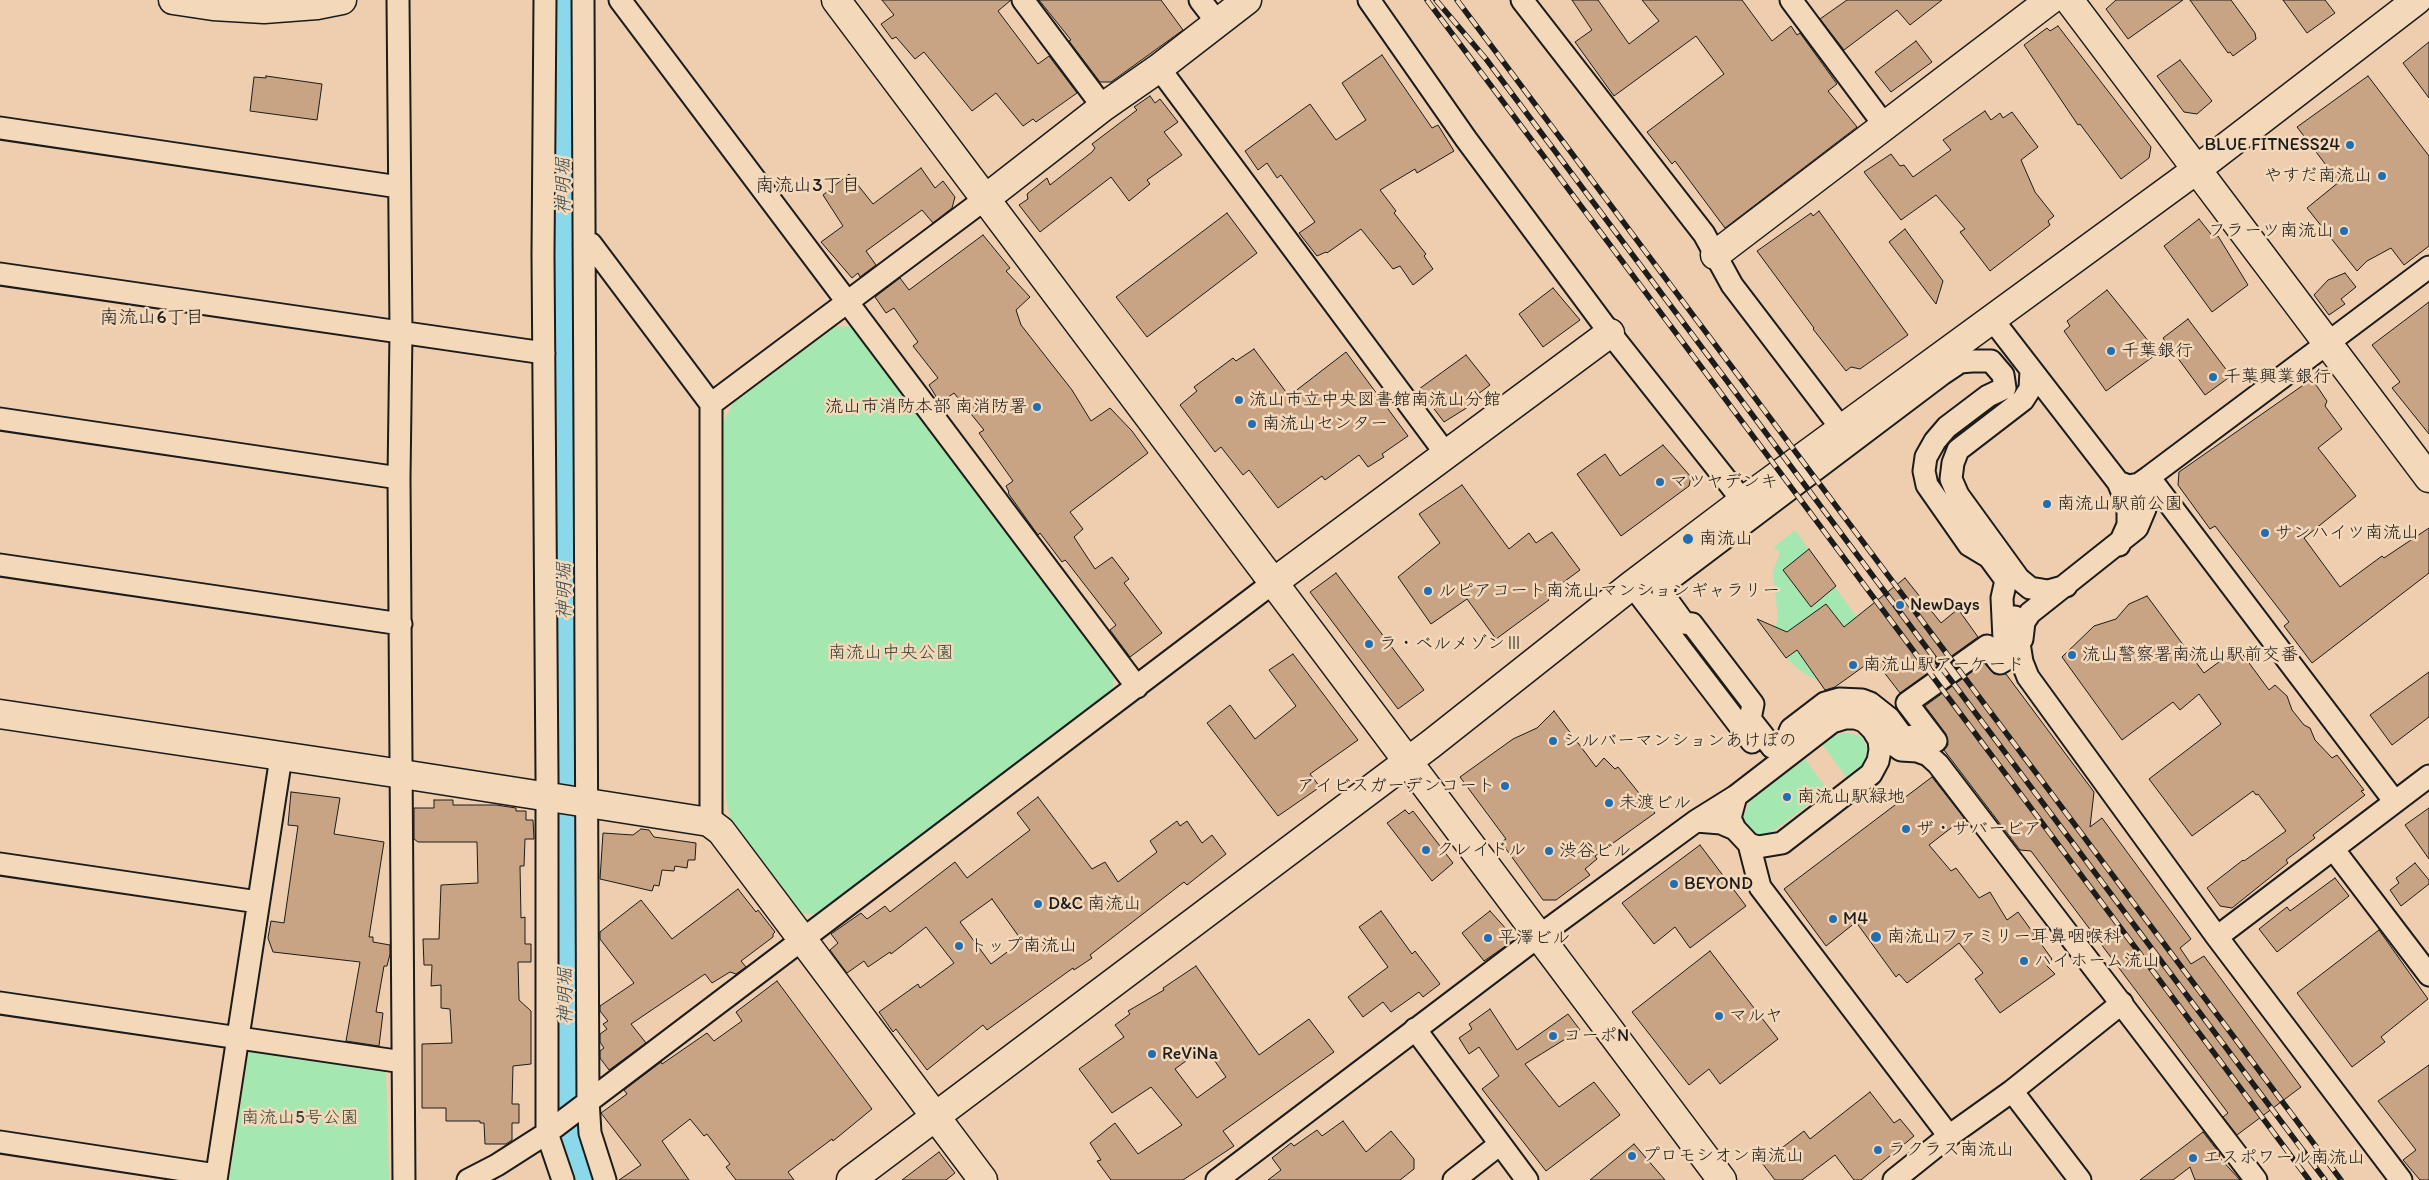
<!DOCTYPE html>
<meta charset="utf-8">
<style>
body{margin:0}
canvas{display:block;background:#eeceae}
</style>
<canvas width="2429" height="1180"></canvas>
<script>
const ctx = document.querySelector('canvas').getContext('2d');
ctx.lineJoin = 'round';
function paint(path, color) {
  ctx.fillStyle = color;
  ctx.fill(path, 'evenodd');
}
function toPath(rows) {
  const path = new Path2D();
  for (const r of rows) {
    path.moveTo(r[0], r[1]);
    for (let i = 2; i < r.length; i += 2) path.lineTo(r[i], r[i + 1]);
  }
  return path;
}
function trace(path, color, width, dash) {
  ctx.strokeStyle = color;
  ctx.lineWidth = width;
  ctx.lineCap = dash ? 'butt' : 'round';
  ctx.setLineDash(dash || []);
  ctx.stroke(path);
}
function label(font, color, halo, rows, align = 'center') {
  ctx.font = font + ' Itim,"Klee One",sans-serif';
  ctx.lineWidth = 5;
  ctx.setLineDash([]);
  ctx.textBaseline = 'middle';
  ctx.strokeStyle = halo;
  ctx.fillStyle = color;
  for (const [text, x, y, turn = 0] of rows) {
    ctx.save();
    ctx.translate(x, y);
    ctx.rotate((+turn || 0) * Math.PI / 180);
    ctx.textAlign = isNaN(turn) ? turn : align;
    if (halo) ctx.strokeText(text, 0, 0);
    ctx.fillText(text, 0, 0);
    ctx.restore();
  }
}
const green = toPath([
 [835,326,851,327,1114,675,1112,692,819,914,802,914,730,819,726,800,724,420,733,403],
 [1795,530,1874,642,1862,650,1826,604,1786,633,1774,628,1778,620,1773,571,1780,553,1774,547],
 [1797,650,1818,681,1802,672,1786,658],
 [1845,732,1862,737,1867,748,1866,760,1862,765,1846,777,1823,745,1834,736],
 [1805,759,1828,790,1768,835,1756,835,1751,833,1744,824,1743,818,1750,800],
 [249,1049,386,1069,389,1180,229,1180]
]);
const river = toPath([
 [563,0,567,1054,570,1147,581,1180]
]);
const building = toPath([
 [882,0,1011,0,998,11,1038,64,1049,56,1077,93,1036,122,1033,119,1023,126,996,93,972,111,924,52,915,59,896,37,892,39,881,24,894,15,882,0],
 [1039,0,1161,0,1183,30,1111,82,1100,82,1069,41,1071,40,1039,0],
 [1572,0,1598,0,1629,44,1659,21,1642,0,1742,0,1772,41,1791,26,1797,35,1800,33,1837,84,1828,91,1857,127,1725,228,1675,161,1672,164,1647,132,1724,74,1696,36,1614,96,1575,42,1592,30,1572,0],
 [1847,0,1942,0,1910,25,1897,10,1844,50,1820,19,1847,0],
 [2116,0,2183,0,2128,39,2106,9,2116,0],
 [2190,0,2231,0,2255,33,2256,39,2233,56,2230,52,2228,53,2190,0],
 [2283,0,2325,0,2335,13,2307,33,2283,0],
 [2058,26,2151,147,2149,158,2121,179,2080,124,2078,125,2024,45,2047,28,2050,31,2058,26],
 [1916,41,1932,62,1891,92,1875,72,1916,41],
 [2429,42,2429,98,2403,63,2429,42],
 [1382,55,1432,128,1438,125,1454,151,1417,173,1415,169,1380,190,1396,211,1394,213,1426,254,1424,256,1433,269,1413,285,1400,266,1393,269,1361,229,1327,253,1326,252,1317,256,1299,233,1315,222,1281,175,1277,178,1267,163,1258,170,1245,151,1310,104,1336,140,1366,120,1342,83,1382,55],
 [2180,60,2212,101,2197,114,2184,112,2157,76,2180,60],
 [266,76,322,84,317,120,250,111,254,77,266,78,266,76],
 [2368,76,2429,156,2429,246,2404,265,2391,248,2367,261,2357,271,2307,208,2339,182,2297,127,2368,76],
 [1150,96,1155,103,1160,99,1178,122,1164,132,1182,155,1147,180,1150,184,1129,201,1111,177,1040,232,1019,205,1028,199,1027,194,1047,178,1050,185,1092,152,1095,148,1092,144,1137,110,1134,107,1150,96],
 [1985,111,1991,120,2000,113,2003,118,2012,112,2038,147,2021,160,2035,192,2054,216,2048,221,2050,225,1990,271,1960,232,1965,229,1936,195,1901,220,1864,172,1891,154,1900,166,1904,165,1913,177,1951,150,1943,140,1985,111],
 [921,168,935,188,943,181,955,197,952,208,933,223,922,210,866,251,876,265,860,277,858,273,852,278,821,242,843,226,823,195,849,174,873,204,921,168],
 [1819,211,1908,335,1860,369,1851,367,1846,371,1813,329,1814,328,1757,251,1811,213,1813,216,1819,211],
 [1227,213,1257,253,1147,337,1116,297,1227,213],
 [2199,219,2214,238,2218,236,2248,285,2212,312,2164,246,2199,219],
 [1905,229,1943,281,1936,304,1889,242,1905,229],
 [983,235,1010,268,1006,271,1030,297,1016,310,1021,325,1072,390,1091,421,1110,408,1132,431,1148,453,1070,512,1083,529,1074,537,1095,569,1112,557,1129,579,1124,583,1162,633,1130,657,1110,630,1116,625,1067,562,1065,560,1062,562,1040,533,1038,535,1008,493,1009,492,1006,486,1013,481,979,433,984,430,954,393,940,403,929,385,938,378,913,346,918,342,894,308,886,313,875,297,900,278,909,290,983,235],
 [2345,273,2356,287,2341,299,2345,304,2329,315,2314,295,2328,280,2345,273],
 [1553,288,1580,320,1543,347,1519,314,1553,288],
 [2107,290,2158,353,2106,391,2064,331,2070,326,2067,321,2107,290],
 [2429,302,2429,434,2392,388,2400,382,2372,345,2429,302],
 [2188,319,2231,376,2205,395,2163,338,2188,319],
 [1254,349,1289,396,1346,352,1408,436,1382,454,1384,457,1368,467,1359,455,1325,480,1322,476,1278,508,1249,470,1243,475,1221,447,1215,452,1180,405,1197,391,1194,387,1233,358,1236,361,1254,349],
 [1466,355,1490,385,1478,394,1481,399,1444,422,1419,389,1466,355],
 [2312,379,2327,401,2325,406,2342,429,2318,448,2356,496,2304,538,2340,587,2382,556,2384,558,2429,528,2429,573,2312,663,2284,626,2289,622,2215,526,2210,529,2178,485,2179,472,2312,379],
 [1663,445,1691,477,1689,486,1621,536,1577,474,1605,454,1620,476,1663,445],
 [1462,485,1509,549,1529,533,1536,543,1552,532,1580,570,1546,595,1549,600,1496,639,1467,599,1431,624,1398,577,1440,543,1419,514,1462,485],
 [1809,549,1836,586,1811,607,1783,570,1809,549],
 [1336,573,1424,690,1398,709,1310,592,1336,573],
 [1905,578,1941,623,1958,609,1978,637,1900,693,1880,667,1874,671,1867,664,1835,687,1825,690,1797,650,1786,658,1757,619,1787,632,1826,604,1844,627,1905,578],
 [2147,596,2204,673,2238,648,2269,690,2275,685,2287,696,2292,710,2304,725,2310,728,2315,740,2332,758,2337,755,2364,790,2361,791,2365,795,2313,835,2315,838,2286,860,2288,863,2232,908,2220,906,2207,888,2243,860,2244,861,2286,831,2258,794,2256,795,2253,791,2192,836,2149,779,2221,724,2199,694,2180,710,2173,702,2122,740,2062,657,2094,626,2116,619,2129,604,2147,596],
 [1293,654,1358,740,1310,774,1320,787,1278,816,1207,723,1230,705,1255,739,1296,706,1269,670,1293,654],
 [1984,663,1994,674,2006,674,2094,792,2090,827,2102,818,2191,939,2180,948,2191,964,2204,956,2301,1087,2237,1135,2223,1117,2228,1113,2031,851,2020,850,1944,750,1948,745,1946,734,1925,706,1984,663],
 [2429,672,2429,717,2392,745,2370,715,2429,672],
 [1554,711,1596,767,1604,758,1615,769,1618,767,1655,813,1595,856,1597,859,1585,869,1590,875,1556,900,1543,900,1501,842,1506,839,1460,777,1513,739,1537,728,1554,711],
 [1932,777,1964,818,1929,845,1951,871,1956,868,1979,898,1990,892,2007,920,2018,912,2052,959,2047,966,2055,974,2000,1013,1975,979,1983,973,1959,943,1907,983,1899,974,1896,977,1856,922,1826,946,1784,889,1932,777],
 [291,792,340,798,334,834,384,842,369,937,373,937,373,942,390,945,390,954,387,966,384,966,376,1012,383,1013,379,1046,346,1041,360,962,273,952,268,938,271,921,284,923,298,826,288,825,291,792],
 [1038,797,1092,869,1105,862,1118,882,1157,852,1150,841,1177,821,1180,826,1187,821,1202,843,1212,835,1226,854,1187,885,1184,882,1090,955,1092,958,1074,970,1073,968,987,1030,983,1025,927,1070,896,1029,893,1032,879,1012,918,984,920,988,954,963,926,927,891,954,890,952,868,967,864,961,847,973,830,950,838,943,831,934,861,913,867,919,885,906,890,912,955,862,967,878,1030,830,1017,813,1038,797],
 [992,899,1022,941,991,964,960,922,992,899],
 [434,800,453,800,453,805,496,805,516,808,516,811,526,811,526,820,533,820,534,839,525,839,524,866,520,866,521,918,525,917,525,944,531,944,531,962,518,962,519,1000,531,1011,531,1064,513,1066,512,1104,519,1104,519,1123,512,1123,512,1140,506,1144,485,1144,484,1123,480,1123,480,1121,446,1121,446,1108,422,1108,422,1044,452,1043,450,1009,441,1008,441,985,431,986,432,965,424,965,423,939,439,939,441,885,478,883,477,842,418,842,414,839,414,808,434,808,434,800],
 [2429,808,2429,859,2405,825,2429,808],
 [1405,810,1409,814,1413,811,1453,863,1432,881,1387,823,1405,810],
 [641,829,649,830,654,837,696,843,695,860,688,860,687,868,675,866,674,871,662,870,659,886,654,885,652,891,600,879,603,833,633,835,641,829],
 [1700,845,1746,906,1690,948,1675,927,1654,944,1622,903,1700,845],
 [2415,863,2429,880,2429,884,2401,906,2390,890,2399,883,2396,878,2415,863],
 [2335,878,2349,896,2277,952,2259,929,2287,907,2290,911,2335,878],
 [738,889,756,912,758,910,775,932,773,934,773,937,741,961,746,967,736,974,730,972,712,983,705,974,631,1024,646,1043,609,1070,600,1058,600,1051,604,1048,600,1042,600,1034,607,1029,603,1024,608,1021,600,1011,600,1006,634,983,600,939,600,932,641,900,672,939,738,889],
 [1381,911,1412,954,1415,951,1440,984,1423,997,1419,992,1391,1012,1383,1002,1363,1017,1348,997,1388,967,1359,927,1381,911],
 [1490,911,1508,931,1510,943,1484,961,1462,933,1490,911],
 [2379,930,2428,999,2381,1037,2385,1042,2352,1067,2297,993,2379,930],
 [1710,951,1778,1039,1720,1084,1709,1069,1689,1085,1632,1012,1710,951],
 [1196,966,1259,1055,1309,1019,1334,1052,1223,1131,1234,1146,1183,1180,1111,1180,1097,1161,1101,1160,1090,1143,1115,1123,1138,1154,1182,1125,1151,1087,1112,1113,1079,1069,1124,1037,1115,1025,1130,1014,1128,1011,1164,990,1163,988,1196,966],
 [1205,1047,1226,1077,1197,1098,1175,1069,1205,1047],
 [777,981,872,1109,833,1141,832,1139,788,1172,794,1180,736,1180,726,1167,730,1164,707,1134,704,1136,690,1119,662,1141,689,1180,619,1180,641,1165,601,1113,627,1094,624,1090,661,1062,662,1064,707,1033,714,1041,742,1021,736,1012,777,981],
 [1490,1009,1517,1050,1568,1014,1580,1030,1525,1064,1559,1107,1594,1082,1620,1115,1546,1171,1482,1089,1499,1076,1479,1047,1469,1054,1459,1038,1472,1029,1469,1024,1490,1009],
 [2429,1065,2429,1180,2420,1180,2403,1160,2416,1150,2378,1101,2429,1065],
 [1870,1092,1894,1123,1900,1119,1914,1136,1861,1180,1854,1180,1835,1155,1802,1180,1775,1180,1762,1163,1804,1131,1810,1139,1870,1092],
 [1343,1121,1366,1152,1391,1131,1414,1159,1414,1169,1400,1180,1268,1180,1281,1170,1272,1158,1291,1143,1294,1146,1317,1130,1322,1136,1343,1121],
 [2203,1132,2217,1150,2220,1155,2219,1157,2240,1180,2195,1180,2190,1167,2173,1180,2140,1180,2203,1132],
 [1634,1144,1665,1180,1590,1180,1634,1144],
 [939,1152,955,1173,946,1180,902,1180,939,1152]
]);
const street = toPath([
 [398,0,401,332,399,478,404,1180],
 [545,0,543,255,547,776,547,1133,563,1180],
 [583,0,588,1100,590,1133,605,1180],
 [620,0,1137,687],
 [1023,0,1103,107],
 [1200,0,1217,22],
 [1369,0,1466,139,1610,333,1743,501],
 [1522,0,1704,234,1732,285,1841,428],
 [1791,0,1885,126],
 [1159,68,1446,454],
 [0,128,399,187],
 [584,244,591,244,711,404,711,813,709,822],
 [0,274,544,353],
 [1992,319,2118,482,2128,506,2128,525,2119,545],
 [1972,361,1991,361,2003,375,2005,388,1988,396,1947,427,1935,441,1926,457,1924,471,1927,485,1969,545,1989,557,2006,580,2002,598,2005,660,2000,663,1987,646,1907,703,1936,741,1917,736,1903,737,1889,718,1870,703,1862,700,1839,699,1825,703,1791,729,1785,744,1779,747,1772,747,1750,719,1753,704,1692,624,1684,623,1663,594,1665,583,1942,374,1960,362,1972,361],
 [2031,371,2030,389,2023,400,1958,450,1953,463,1951,479,1958,495,2019,579,2030,588,2048,591,2066,586],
 [711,404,985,199],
 [0,419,399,478],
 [2149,477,2395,802],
 [2118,482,2129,486,2139,484,2149,477,2429,267],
 [0,565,401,624],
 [1632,585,1752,742],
 [2015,617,2022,662,2028,677,2217,937,2401,1180],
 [2022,639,2024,622,2030,613,2137,528,2145,509,2149,477],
 [1873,730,1901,750,1917,751,1928,755,1938,764,2256,1180],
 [1696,821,1721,823,1735,829,1749,844,1758,847,1782,843,1871,774,1878,761,1880,750,1879,740,1873,730,1864,721,1855,718,1845,718,1832,722,1736,796,1730,818,1735,829],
 [1749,844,1760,887,1949,1136],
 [2334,850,2429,975],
 [0,864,258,902],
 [2217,937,2429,776],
 [0,1003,403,1062],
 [1415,1029,1527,1180],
 [2012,1091,2080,1180],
 [0,1142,216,1175],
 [216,1180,281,757],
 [468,1180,497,1165,547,1133,1274,582],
 [1217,1180,1539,936,1696,821,1736,796],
 [1454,1180,1500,1144],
 [1894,1180,1949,1136,2012,1091,2122,1003]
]);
const secondary = toPath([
 [173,0,213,6,264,9,317,5,342,0],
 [836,0,1722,1180],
 [2069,0,2429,478],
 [985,199,1103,107,1159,68,1247,0],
 [1715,255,2050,0],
 [1274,582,1610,333],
 [0,714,402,774,709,822,721,831,983,1180],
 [851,1180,1431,744,1632,585,1743,501,2196,170,2417,0]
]);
const rail = toPath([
 [1427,0,2309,1180],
 [1436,0,1486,59,2325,1180],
 [1457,0,2341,1180]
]);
const markers = [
 [2350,145,5,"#1f6fb2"],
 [2382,176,5,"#1f6fb2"],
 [2344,231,5,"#1f6fb2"],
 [2111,351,5,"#1f6fb2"],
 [2213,377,5,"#1f6fb2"],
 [1239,400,5,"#1f6fb2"],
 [1037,407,5,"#1f6fb2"],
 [1252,424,5,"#1f6fb2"],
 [1660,482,5,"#1f6fb2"],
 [2047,504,5,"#1f6fb2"],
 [2265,533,5,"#1f6fb2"],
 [1688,539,6,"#1f6fb2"],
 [1428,591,5,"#1f6fb2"],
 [1900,605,5,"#1f6fb2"],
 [1369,644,5,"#1f6fb2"],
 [2072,655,5,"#1f6fb2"],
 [1853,665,5,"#1f6fb2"],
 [1553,741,5,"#1f6fb2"],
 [1505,786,5,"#1f6fb2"],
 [1787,797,5,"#1f6fb2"],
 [1609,803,5,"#1f6fb2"],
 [1906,829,5,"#1f6fb2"],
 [1426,850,5,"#1f6fb2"],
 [1549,851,5,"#1f6fb2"],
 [1674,884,5,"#1f6fb2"],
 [1038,904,5,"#1f6fb2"],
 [1833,919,5,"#1f6fb2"],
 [1876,937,6,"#1f6fb2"],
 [1488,938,5,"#1f6fb2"],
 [959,946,5,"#1f6fb2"],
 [2024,961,5,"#1f6fb2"],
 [1719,1016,5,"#1f6fb2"],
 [1553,1036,5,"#1f6fb2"],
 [1152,1054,5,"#1f6fb2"],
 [1878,1150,5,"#1f6fb2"],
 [1632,1156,5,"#1f6fb2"],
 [2193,1158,5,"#1f6fb2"]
];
const poiNames = [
 ["BLUE FITNESS24",2340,145,"right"],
 ["やすだ南流山",2372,176,"right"],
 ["フラーツ南流山",2334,231,"right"],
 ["千葉銀行",2121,351],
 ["千葉興業銀行",2223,377],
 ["流山市立中央図書館南流山分館",1249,400],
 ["流山市消防本部 南消防署",1027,407,"right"],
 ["南流山センター",1262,424],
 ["マツヤデンキ",1670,482],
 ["南流山駅前公園",2057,504],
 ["サンハイツ南流山",2275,533],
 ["南流山",1699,539],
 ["ルピアコート南流山マンションギャラリー",1438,591],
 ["NewDays",1910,605],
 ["ラ・ベルメゾンⅢ",1379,644],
 ["流山警察署南流山駅前交番",2082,655],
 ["南流山駅アーケード",1863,665],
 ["シルバーマンションあけぼの",1563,741],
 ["アイビスガーデンコート",1495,786,"right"],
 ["南流山駅緑地",1797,797],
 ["未渡ビル",1619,803],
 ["ザ・サバービア",1916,829],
 ["クレイドル",1436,850],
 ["渋谷ビル",1559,851],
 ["BEYOND",1684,884],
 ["D&C 南流山",1048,904],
 ["M4",1843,919],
 ["南流山ファミリー耳鼻咽喉科",1887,937],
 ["平澤ビル",1498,938],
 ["トップ南流山",969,946],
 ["ハイホーム流山",2034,961],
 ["マルヤ",1729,1016],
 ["コーポN",1563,1036],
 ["ReViNa",1162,1054],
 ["ラクラス南流山",1888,1150],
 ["プロモシオン南流山",1642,1156],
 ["エスポワール南流山",2203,1158]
];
const parkNames = [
 ["南流山中央公園",891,653],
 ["南流山5号公園",300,1118]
];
const waterNames = [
 ["神明堀",564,186,-90],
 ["神明堀",565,591,-90],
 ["神明堀",566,996,-90]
];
const neighbourhoodNames = [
 ["南流山3丁目",808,186],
 ["南流山6丁目",152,318]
];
paint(green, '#a5e7b1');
trace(river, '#8bd8ea', 41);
paint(building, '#c9a484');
trace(building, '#1c1c1c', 1);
trace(street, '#1c1c1c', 25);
trace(secondary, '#1c1c1c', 31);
trace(street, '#f3d8ba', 21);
trace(secondary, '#f3d8ba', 28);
trace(rail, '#1c1c1c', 5.5);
trace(rail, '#f3d8ba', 4, [11]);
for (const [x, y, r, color] of markers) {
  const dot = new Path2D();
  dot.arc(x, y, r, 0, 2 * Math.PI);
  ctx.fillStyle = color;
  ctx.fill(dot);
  trace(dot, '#f3d8ba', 2);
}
label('18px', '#1c1c1c', '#f3d8ba', poiNames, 'left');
label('18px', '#37453a', '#f3d8ba', parkNames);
label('italic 19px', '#384b50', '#f3d8ba', waterNames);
label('19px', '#1c1c1c', '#f3d8ba', neighbourhoodNames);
</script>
